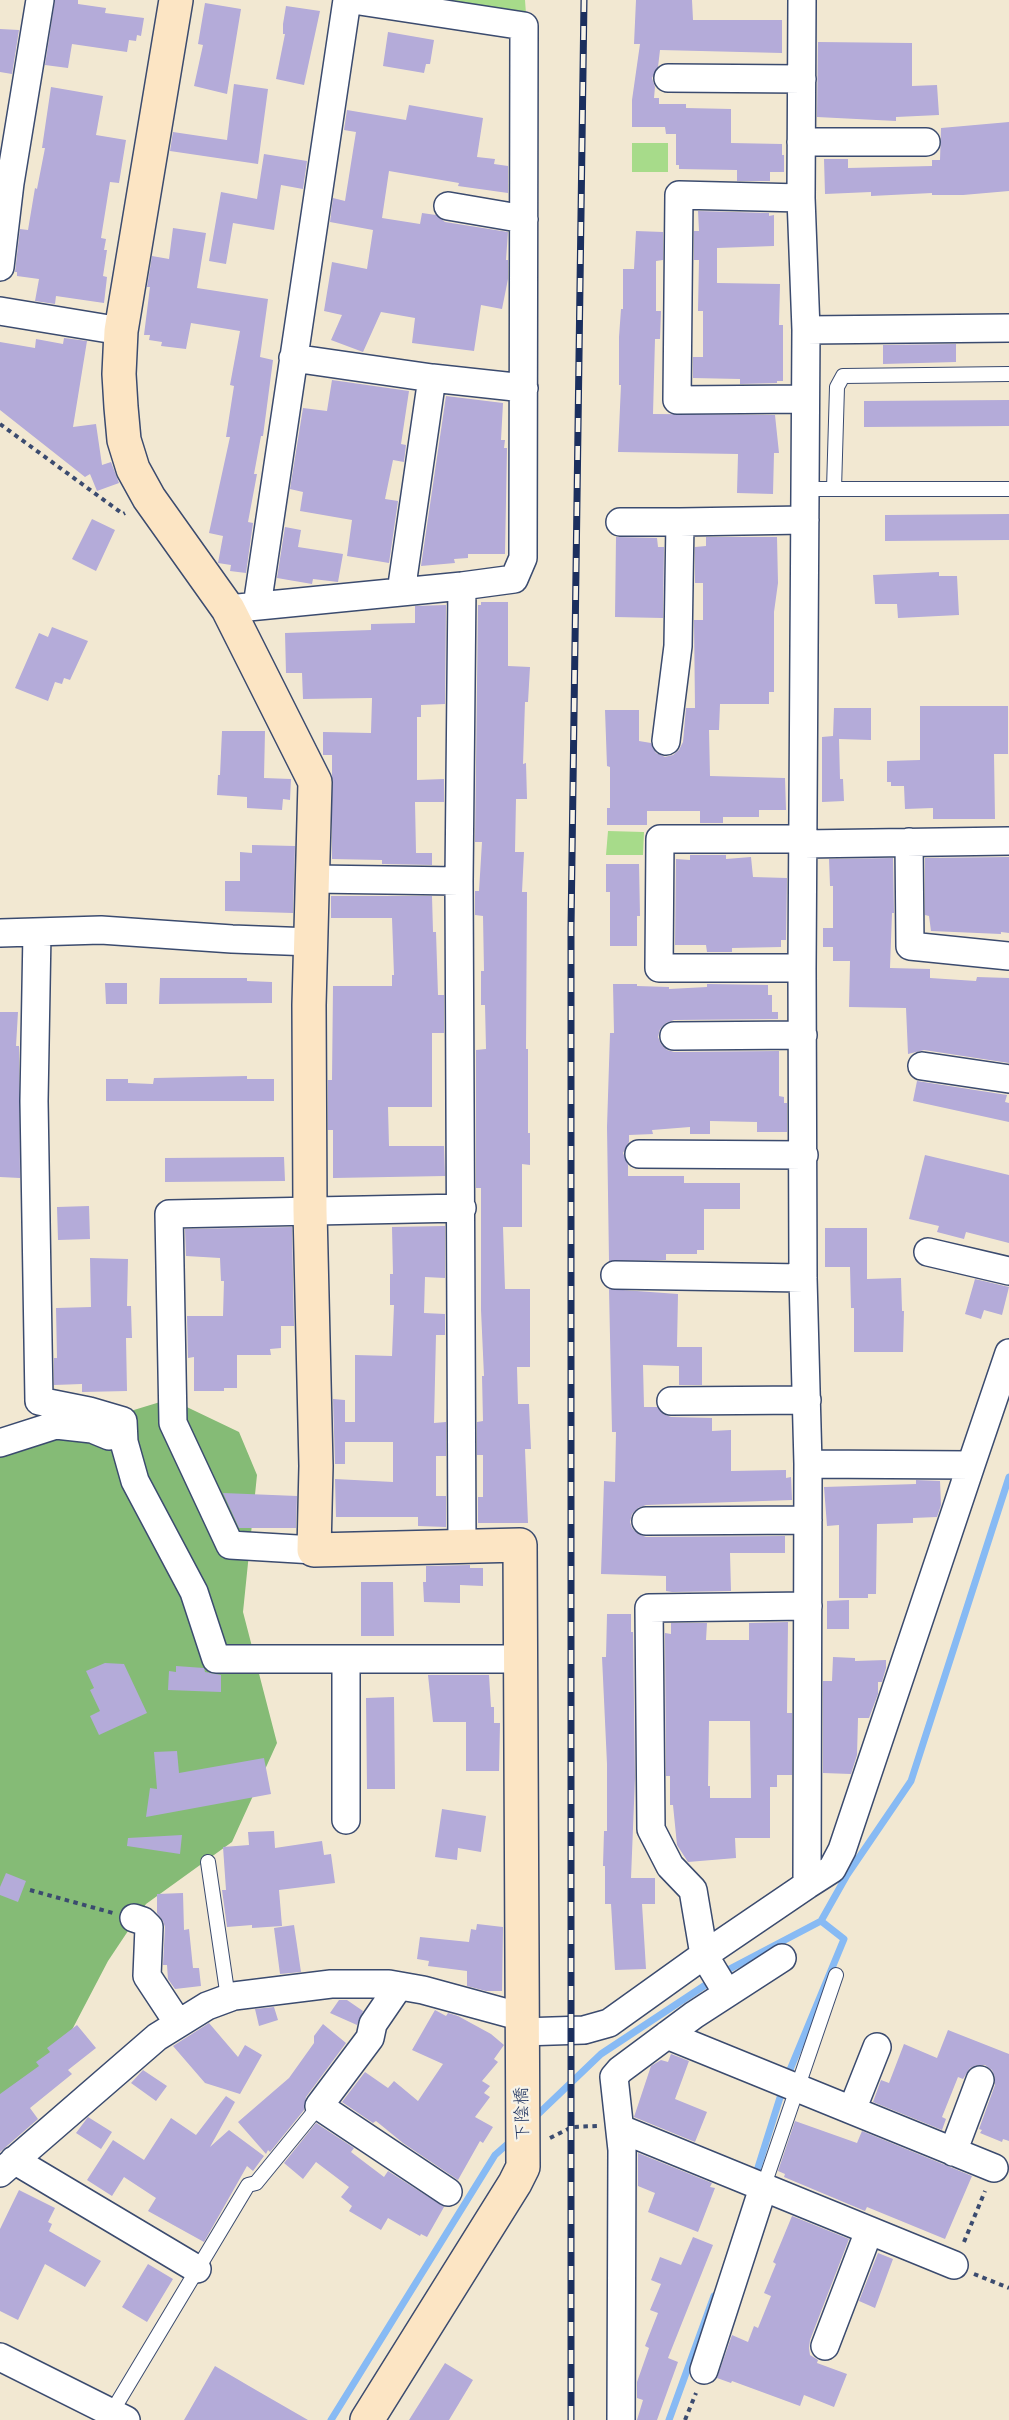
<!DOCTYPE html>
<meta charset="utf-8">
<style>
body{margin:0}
canvas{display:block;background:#f2e8d2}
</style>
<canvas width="1009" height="2420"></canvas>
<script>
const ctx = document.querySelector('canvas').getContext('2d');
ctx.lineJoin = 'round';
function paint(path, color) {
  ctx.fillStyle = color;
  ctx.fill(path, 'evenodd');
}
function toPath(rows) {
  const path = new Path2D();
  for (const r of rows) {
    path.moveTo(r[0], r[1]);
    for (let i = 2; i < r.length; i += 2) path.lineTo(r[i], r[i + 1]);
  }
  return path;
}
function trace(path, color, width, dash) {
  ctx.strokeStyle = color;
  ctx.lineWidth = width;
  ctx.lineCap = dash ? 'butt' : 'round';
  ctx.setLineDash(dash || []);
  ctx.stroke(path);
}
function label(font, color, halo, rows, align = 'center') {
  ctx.font = font + ' "Balsamiq Sans","Klee One",sans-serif';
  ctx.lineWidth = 5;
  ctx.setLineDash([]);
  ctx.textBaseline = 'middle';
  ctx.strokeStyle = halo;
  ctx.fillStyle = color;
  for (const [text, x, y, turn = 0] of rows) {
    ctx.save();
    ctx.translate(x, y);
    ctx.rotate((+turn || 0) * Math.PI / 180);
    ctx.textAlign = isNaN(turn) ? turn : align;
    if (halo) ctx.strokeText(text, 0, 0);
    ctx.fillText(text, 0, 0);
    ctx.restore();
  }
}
const green = toPath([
 [419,0,525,0,526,14],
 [632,143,668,143,668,172,632,172],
 [608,831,644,832,643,855,606,855]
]);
const forest = toPath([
 [170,1399,239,1432,257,1475,243,1612,277,1743,232,1842,146,1904,108,1961,40,2091,0,2105,0,1444,19,1445]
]);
const stream = toPath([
 [722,1973,821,1921,847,1875,911,1781,1009,1477],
 [787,2077,844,1939,821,1921],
 [533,2119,601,2054,713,1980],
 [755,2177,783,2088],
 [331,2420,495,2155,512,2140],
 [669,2420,714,2296]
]);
const building = toPath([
 [55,0,78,0,78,4,106,8,105,13,144,18,141,36,137,35,136,41,129,40,127,52,72,44,68,68,45,65],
 [636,0,692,0,693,20,782,20,782,53,660,50,658,67,652,78,655,87,654,98,659,98,659,104,686,104,686,108,731,109,731,143,782,144,782,155,784,155,784,172,770,172,770,181,737,181,737,170,679,169,679,165,676,165,676,134,666,134,665,127,632,127,632,100,640,44,634,44],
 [205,3,241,9,227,94,194,86,203,45,198,44],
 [286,6,320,11,304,85,276,79,285,34,283,34,283,24],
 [0,29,19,30,12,74,0,72],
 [388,32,434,40,430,64,426,64,424,73,383,66],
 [818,42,912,43,912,86,937,85,939,115,896,117,896,121,817,117],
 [234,84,268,89,258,164,170,151,173,132,227,140],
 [51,87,103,96,96,135,126,140,119,183,110,182,101,238,106,239,104,250,107,250,103,276,107,277,104,303,56,296,55,304,35,301,39,279,17,276,17,272,15,272,20,229,28,230,35,188,37,189,45,148,42,148],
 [409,105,483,118,477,157,495,159,494,164,508,166,508,193,458,186,459,183,389,171,382,218,420,224,422,213,436,215,445,222,508,232,506,260,508,260,508,279,502,309,481,305,474,351,412,343,415,318,381,312,363,352,331,340,342,315,324,311,332,262,367,269,373,230,330,222,333,198,345,201,356,132,344,130,347,110,406,120],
 [1009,122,1009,191,963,195,932,195,932,193,871,196,871,192,825,194,824,159,848,159,848,168,932,166,932,160,940,160,941,128],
 [264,154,307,161,303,189,281,185,274,230,233,223,226,264,209,261,221,192,257,199],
 [698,211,769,213,769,216,774,215,774,246,717,248,717,283,780,284,779,325,783,325,783,381,777,381,777,383,740,384,740,379,693,378,693,357,703,357,703,311,698,311,699,260,694,260,694,231,699,231],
 [173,228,206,233,197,288,268,299,260,357,273,360,263,436,261,436,254,474,257,474,248,522,253,523,246,573,230,571,231,565,218,563,223,536,209,533,230,437,226,437,234,386,230,385,240,331,191,323,186,349,161,346,162,342,149,340,150,335,144,335,150,287,147,287,152,256,169,259],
 [636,231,663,232,663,260,656,261,656,311,661,311,660,339,655,339,653,414,775,415,779,453,774,453,773,494,737,493,738,454,618,452,621,385,619,385,619,337,621,309,623,309,623,269,634,269],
 [64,338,87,341,73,427,96,424,102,465,111,462,119,483,97,491,90,474,85,477,0,410,0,342,35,348,36,339,63,344],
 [956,344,956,362,883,364,883,345],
 [332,380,409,391,401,444,406,445,404,462,393,460,385,499,398,501,389,563,347,556,352,520,300,511,303,492,290,489,303,408,327,411],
 [446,396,503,403,501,440,505,440,504,448,507,448,505,554,468,554,468,558,454,559,455,563,421,566],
 [1009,400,1009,426,864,427,864,401],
 [1009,514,1009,540,885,541,885,515],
 [92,519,115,530,96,571,72,559],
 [285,527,301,530,298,547,343,554,338,582,313,579,312,584,277,578],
 [616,537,657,538,658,547,664,547,663,618,615,617],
 [706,537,777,537,778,583,774,612,774,692,769,692,769,704,720,704,719,730,709,730,710,776,785,778,786,810,759,810,759,817,723,817,723,823,700,823,700,811,647,811,647,825,607,825,607,808,610,808,610,767,607,766,605,710,639,710,639,741,651,743,656,753,665,757,673,755,679,750,683,742,686,708,695,708,694,620,703,620,703,583,695,583,695,547,706,546],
 [939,572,939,576,957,576,959,615,898,618,897,604,875,604,873,575],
 [481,602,508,602,508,666,530,667,528,702,525,702,523,764,526,763,527,799,516,799,515,852,524,852,522,892,527,892,526,1049,528,1049,528,1133,530,1133,530,1165,522,1164,522,1227,503,1227,505,1289,530,1289,530,1367,517,1367,518,1404,529,1404,531,1449,525,1449,528,1523,478,1523,478,1497,483,1497,483,1455,477,1455,477,1422,483,1421,482,1376,484,1376,481,1310,481,1188,476,1188,476,1050,486,1049,485,1005,481,1005,481,971,484,971,483,916,475,915,475,891,479,891,482,842,475,842,478,605,481,605],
 [446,605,445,704,421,705,421,717,417,717,417,780,444,779,444,802,415,802,416,853,432,853,432,865,382,864,382,860,332,859,332,755,323,755,323,732,371,733,372,698,303,699,302,673,286,673,285,633,371,630,371,624,415,623,415,606],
 [52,627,88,641,70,680,64,678,62,684,55,682,48,701,15,688,39,633,48,637],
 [920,706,1008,706,1008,754,994,754,995,819,933,819,933,808,905,809,904,786,891,786,891,782,887,782,887,761,920,760],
 [834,708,871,708,871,740,839,739,840,779,843,779,844,801,822,802,822,737,833,736],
 [222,731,265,731,264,778,291,779,290,800,283,799,282,810,247,808,247,797,217,795,218,775,220,775],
 [252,845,295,846,293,913,225,911,225,881,240,881,240,852,252,853],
 [690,855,726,855,726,859,751,857,753,877,787,878,786,940,781,940,781,947,732,948,732,952,707,952,706,945,675,945,676,859,690,860],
 [1009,857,1009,933,1001,932,1001,934,931,931,929,916,925,915,925,858],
 [893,858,894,913,892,913,890,968,930,969,930,978,976,981,977,977,1009,978,1009,1063,924,1050,908,1054,906,1008,849,1007,850,961,833,961,833,947,823,947,823,928,833,928,833,886,830,886,829,859],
 [606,864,639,864,640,916,637,916,637,946,610,946,610,892,606,892],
 [331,896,432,896,433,932,436,932,438,995,444,995,444,1033,432,1033,432,1107,388,1107,389,1146,444,1146,445,1176,333,1178,333,1130,328,1130,328,1080,332,1080,333,986,392,986,392,975,394,975,392,918,331,918],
 [160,978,247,978,247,981,272,982,272,1003,159,1004],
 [105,983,127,983,127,1004,106,1004],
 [613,984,637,984,637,986,669,987,669,989,707,987,707,984,768,985,768,995,772,995,772,1012,778,1012,778,1019,674,1020,666,1023,660,1029,658,1037,661,1044,667,1050,674,1052,779,1051,779,1096,784,1097,784,1103,787,1103,787,1132,757,1132,757,1122,710,1121,710,1134,690,1134,690,1127,652,1130,653,1134,629,1135,629,1142,623,1153,628,1165,628,1176,684,1176,684,1183,740,1183,740,1209,704,1209,704,1250,697,1250,697,1254,666,1254,666,1260,609,1261,607,1127,610,1033,614,1033],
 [0,1012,18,1012,16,1046,19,1046,20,1178,0,1177],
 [247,1076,247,1079,274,1079,274,1101,106,1101,106,1079,128,1079,128,1083,153,1084,154,1078],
 [917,1081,1007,1095,1005,1102,1009,1103,1009,1122,913,1101],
 [925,1155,1009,1175,1009,1243,966,1232,964,1239,937,1232,939,1226,909,1219],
 [284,1157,285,1181,165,1182,165,1158],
 [89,1206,90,1239,58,1240,57,1207],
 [445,1226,445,1278,425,1277,424,1313,445,1314,445,1335,436,1335,434,1423,446,1422,446,1456,436,1456,436,1496,446,1496,446,1527,418,1526,418,1517,336,1517,335,1479,393,1482,393,1442,345,1442,345,1464,335,1464,333,1399,345,1400,345,1422,355,1422,355,1355,392,1356,394,1305,390,1305,390,1274,393,1274,392,1227],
 [292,1227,294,1326,281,1326,281,1348,270,1349,271,1355,237,1355,237,1388,224,1388,224,1391,194,1391,194,1357,188,1358,187,1316,223,1316,224,1281,221,1281,220,1258,186,1256,185,1229],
 [825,1228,867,1228,867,1279,901,1278,902,1311,904,1311,903,1352,854,1352,854,1308,851,1308,850,1267,825,1267],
 [90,1258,128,1259,127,1306,131,1306,132,1338,126,1338,127,1391,82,1392,82,1384,54,1385,54,1358,57,1358,56,1308,91,1307],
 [975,1279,1009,1287,1002,1315,984,1310,981,1319,965,1314],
 [609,1289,678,1294,677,1347,702,1347,702,1385,679,1385,679,1366,643,1365,644,1407,657,1407,663,1414,671,1417,712,1418,712,1431,731,1430,731,1471,786,1470,786,1478,791,1477,792,1500,646,1505,638,1508,632,1514,630,1522,632,1528,638,1534,646,1537,785,1536,785,1553,730,1553,731,1591,672,1592,666,1591,666,1576,601,1574,604,1481,615,1482,616,1432,612,1432],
 [916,1480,940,1481,941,1505,937,1517,913,1518,913,1523,877,1524,876,1594,868,1594,868,1598,839,1598,839,1525,827,1526,824,1487,916,1484],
 [223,1493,297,1496,296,1528,239,1528],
 [470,1565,470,1568,483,1568,483,1586,460,1585,460,1603,424,1602,423,1582,426,1582,426,1566],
 [361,1582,393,1582,394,1636,361,1636],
 [849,1600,849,1629,827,1629,827,1601],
 [607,1614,631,1614,631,1632,633,1632,635,1778,631,1878,655,1878,655,1904,642,1904,646,1969,615,1970,611,1904,605,1904,605,1866,603,1866,604,1831,607,1831,607,1764,602,1657,606,1657],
 [788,1622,787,1713,792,1713,792,1775,777,1775,777,1787,770,1787,770,1838,735,1838,736,1858,688,1862,677,1845,673,1805,670,1805,670,1776,666,1776,665,1633,671,1634,671,1623,707,1623,706,1640,749,1640,749,1623],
 [709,1721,750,1721,751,1798,710,1798,710,1786,708,1786],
 [833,1657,855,1658,855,1661,886,1660,886,1668,882,1682,878,1682,878,1694,869,1718,858,1718,857,1755,851,1774,823,1773,823,1681,832,1681],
 [105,1663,124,1664,147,1713,99,1735,90,1716,100,1711,90,1690,94,1688,86,1671],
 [176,1666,204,1668,205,1672,221,1675,221,1692,168,1690,169,1671,176,1672],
 [428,1675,489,1675,491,1707,494,1707,494,1723,500,1723,499,1771,466,1771,466,1722,433,1722],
 [394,1697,395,1789,367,1789,366,1698],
 [177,1751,179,1773,264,1758,271,1794,146,1817,150,1788,157,1789,154,1752],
 [442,1809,486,1816,481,1852,458,1848,457,1860,435,1857],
 [274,1831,275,1848,322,1841,324,1855,331,1854,335,1883,279,1890,282,1926,252,1928,252,1925,227,1927,222,1890,226,1890,223,1847,249,1845,248,1832],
 [182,1835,180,1854,127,1846,128,1838],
 [6,1873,26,1881,18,1902,0,1895,0,1887],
 [183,1893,184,1930,189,1929,193,1968,199,1968,201,1986,175,1989,168,1979,167,1965,163,1965,165,1927,163,1921,157,1913,157,1894],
 [477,1924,503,1927,502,1991,486,1991,467,1986,467,1971,428,1966,429,1961,417,1959,420,1937,469,1942,471,1929,476,1930],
 [294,1925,301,1972,280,1974,274,1928],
 [339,2000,347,2000,363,2011,357,2025,330,2013],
 [274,2007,278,2020,259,2026,255,2009],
 [435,2010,446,2016,448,2013,458,2016,491,2034,504,2045,494,2059,498,2062,482,2081,490,2086,484,2093,490,2097,475,2117,493,2127,483,2143,480,2141,458,2180,403,2143,376,2121,373,2123,342,2102,365,2072,388,2088,394,2081,418,2101,443,2064,412,2050],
 [209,2023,238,2057,245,2045,262,2055,240,2094,205,2083,173,2046],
 [323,2024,346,2043,306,2097,304,2110,270,2152,268,2150,266,2154,238,2122,289,2078,314,2043,314,2036],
 [77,2025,96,2048,68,2070,72,2074,30,2108,38,2119,0,2152,0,2094,39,2066,36,2062,50,2052,47,2048],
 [948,2030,1009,2054,1009,2141,1003,2139,1002,2142,980,2133,982,2130,979,2129,995,2085,995,2077,992,2070,985,2065,977,2065,970,2068,963,2079,958,2077,942,2117,946,2119,942,2130,873,2102,881,2080,889,2083,904,2044,937,2058],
 [671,2054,689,2061,675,2099,707,2112,695,2142,634,2117,651,2066,661,2060,668,2062],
 [143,2070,167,2086,156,2101,131,2083],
 [226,2096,235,2102,210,2147,229,2130,264,2156,253,2171,247,2166,204,2242,148,2211,156,2198,124,2177,112,2196,87,2180,113,2140,144,2160,171,2118,196,2135],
 [88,2117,112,2132,101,2149,76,2133],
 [795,2121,857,2143,862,2131,972,2176,945,2239,867,2207,865,2211,784,2177,785,2174,778,2171],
 [316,2123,354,2148,351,2152,384,2177,388,2171,444,2207,427,2237,421,2234,420,2236,388,2218,381,2230,349,2211,352,2206,341,2197,349,2187,316,2162,303,2179,284,2163],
 [638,2153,712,2183,710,2187,715,2188,698,2232,648,2212,655,2193,638,2186],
 [19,2190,55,2208,48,2222,52,2224,49,2231,101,2261,85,2287,45,2264,18,2320,0,2311,0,2229],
 [792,2216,849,2239,810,2340,809,2348,810,2355,818,2360,817,2363,847,2374,834,2407,804,2395,800,2406,732,2381,731,2383,717,2378,732,2335,748,2342,754,2326,758,2328,771,2296,764,2293,776,2264,773,2262],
 [693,2237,713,2245,668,2358,678,2362,657,2420,637,2420,643,2400,637,2398,637,2382,649,2348,645,2346,658,2313,650,2310,661,2284,651,2280,660,2257,681,2265],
 [878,2253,893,2259,875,2308,859,2301],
 [148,2264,173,2279,147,2322,122,2307],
 [445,2363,473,2380,449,2420,409,2420],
 [215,2366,249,2386,308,2420,184,2420]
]);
const path = toPath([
 [0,424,123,514,125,513],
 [30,1890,113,1913],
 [550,2138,572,2127,597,2126],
 [964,2242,985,2191],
 [974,2274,1009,2288],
 [685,2420,696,2393]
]);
const lane = toPath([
 [805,489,1009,489],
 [834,489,837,387,843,376,1009,374],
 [208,1862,228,1998],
 [763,2188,836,1975],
 [110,2415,248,2185,256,2183,319,2106]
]);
const street = toPath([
 [668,78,802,79],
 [801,142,926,142],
 [801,198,679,195,677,400,805,399],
 [448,206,524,219],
 [0,267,10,183,40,0],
 [0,311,121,331],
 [806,330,1009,328],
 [293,358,432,378,524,388],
 [620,522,680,522],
 [462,586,459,881,462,1545],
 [401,592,432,378],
 [257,606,347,0],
 [228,609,462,586,514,579,523,558,524,26,353,0],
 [666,741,678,646,680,522,805,520],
 [909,842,910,946,1009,956],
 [804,844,1009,841],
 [313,879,459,881],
 [37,932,34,1101,39,1401,89,1411,123,1421,124,1442,135,1481,194,1592,216,1659,521,1659],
 [0,933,101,930,232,939,312,942],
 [802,968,659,968,660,839,804,839],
 [674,1036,803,1035],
 [922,1066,1009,1079],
 [639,1154,804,1155],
 [928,1252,1009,1271],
 [615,1275,803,1278],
 [671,1401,807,1400],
 [0,1443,56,1425,92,1429,109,1436],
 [971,1465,1009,1353],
 [646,1521,808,1520],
 [314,1550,230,1545,173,1423,169,1214,462,1208],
 [346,1820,346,1659],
 [807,1885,832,1869,842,1850,971,1465,808,1464],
 [134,1918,143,1921,149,1927,147,1976,178,2023],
 [399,1986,373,2024,370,2038,319,2106,448,2192],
 [727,1993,704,1955,693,1890,670,1866,651,1829,649,1608,808,1606],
 [522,2032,584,2030,609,2023,704,1955,807,1885,808,1464,803,1278,802,968,806,330,801,198,802,0],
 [667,2035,994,2168],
 [852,2110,877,2047],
 [621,2129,954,2265],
 [953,2152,980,2080],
 [14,2160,197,2269],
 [0,2173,157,2037,207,2006,234,1996,331,1984,389,1984,423,1990,522,2017],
 [825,2346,869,2231],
 [0,2357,126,2420],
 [704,2370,763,2188],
 [621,2420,622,2150,614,2077,620,2070,694,2015,782,1958]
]);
const secondary = toPath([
 [176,0,121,331,119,374,121,407,124,440,133,469,149,498,228,609,315,782,309,1005,310,1211,316,1466,314,1550,520,1545,523,2167,515,2183,367,2420]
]);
const rail = toPath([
 [571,2420,571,928,584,0]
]);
const streetNames = [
 ["下陰橋",523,2114,-92]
];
paint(green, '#a7db8a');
paint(forest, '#85bb76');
trace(stream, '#87baf4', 7);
paint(building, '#b4abd9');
trace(lane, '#3b4b6f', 16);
trace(street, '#3b4b6f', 30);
trace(secondary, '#3b4b6f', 36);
trace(path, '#3b4b6f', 4, [4.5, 4.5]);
trace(lane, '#fff', 14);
trace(street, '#fff', 27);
trace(secondary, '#fce5c4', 33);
trace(rail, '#1b2f5e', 7);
trace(rail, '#f7f3e8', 4.5, [14]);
label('18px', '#1b2f5e', '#f7f3e8', streetNames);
</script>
